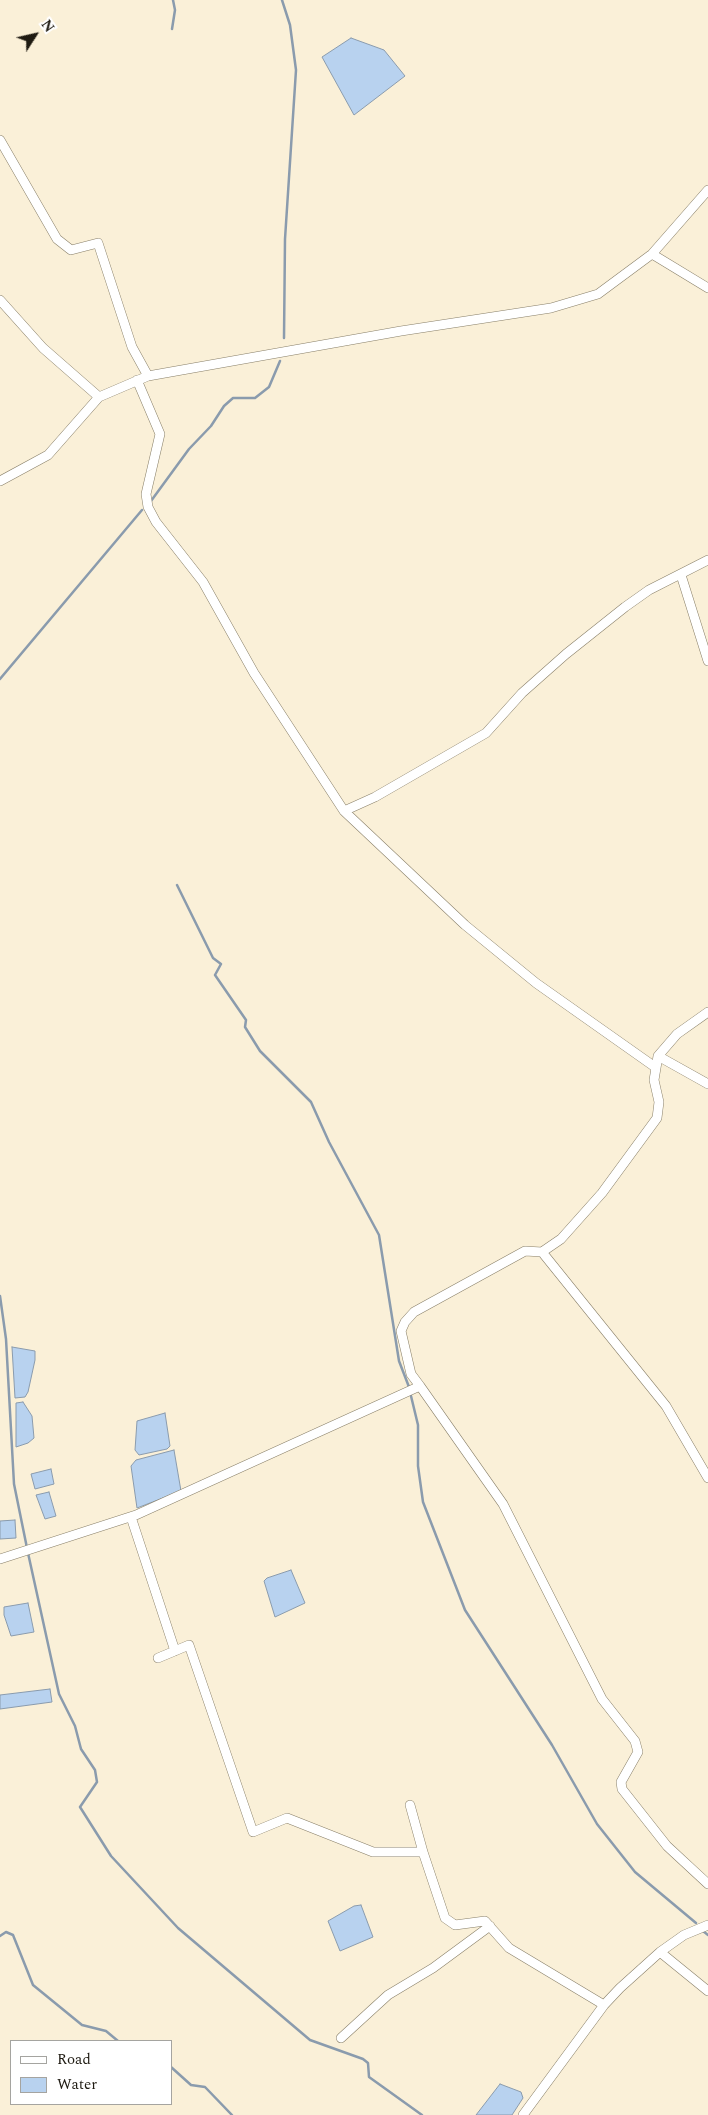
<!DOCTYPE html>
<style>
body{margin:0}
#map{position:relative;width:708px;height:2115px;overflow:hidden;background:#faf0d8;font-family:Spectral,serif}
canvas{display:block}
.legend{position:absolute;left:10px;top:2040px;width:162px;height:65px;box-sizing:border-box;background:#fff;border:1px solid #a5a4a0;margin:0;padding:6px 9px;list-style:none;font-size:15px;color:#1f1b12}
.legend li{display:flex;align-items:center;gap:10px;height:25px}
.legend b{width:25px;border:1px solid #a5a4a0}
.north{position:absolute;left:10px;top:10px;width:50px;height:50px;-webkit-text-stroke:4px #fff;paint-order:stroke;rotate:55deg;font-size:14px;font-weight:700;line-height:20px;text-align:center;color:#1f1b12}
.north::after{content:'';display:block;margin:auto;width:18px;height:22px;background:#1f1b12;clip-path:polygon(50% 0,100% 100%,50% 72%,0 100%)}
</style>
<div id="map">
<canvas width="708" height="2115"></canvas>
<ul class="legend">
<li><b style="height:6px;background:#fff"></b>Road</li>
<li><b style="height:14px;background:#b8d2ef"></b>Water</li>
</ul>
<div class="north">N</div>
</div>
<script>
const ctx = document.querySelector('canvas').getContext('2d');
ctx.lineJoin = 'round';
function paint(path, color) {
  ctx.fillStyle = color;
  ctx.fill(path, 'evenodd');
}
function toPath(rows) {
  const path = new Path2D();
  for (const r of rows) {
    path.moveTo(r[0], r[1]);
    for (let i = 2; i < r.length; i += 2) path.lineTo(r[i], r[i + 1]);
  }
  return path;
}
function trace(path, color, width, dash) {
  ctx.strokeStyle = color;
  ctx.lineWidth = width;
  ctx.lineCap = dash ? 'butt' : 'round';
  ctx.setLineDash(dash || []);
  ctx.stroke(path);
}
const water = toPath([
 [351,38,384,50,405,76,354,115,322,57,351,38],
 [12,1347,35,1351,35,1360,28,1392,25,1397,15,1398,12,1347],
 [23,1402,32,1416,34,1438,28,1443,16,1447,16,1403,23,1402],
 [165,1413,170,1446,167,1449,139,1455,135,1450,137,1421,165,1413],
 [174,1450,181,1491,137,1508,131,1466,136,1460,174,1450],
 [51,1469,54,1484,35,1489,31,1474,51,1469],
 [49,1492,56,1516,45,1519,36,1495,49,1492],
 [15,1520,16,1538,0,1539,0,1521,15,1520],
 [291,1570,305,1603,275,1617,264,1581,267,1578,291,1570],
 [28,1603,34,1632,11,1636,4,1615,4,1607,28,1603],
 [50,1689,52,1702,0,1709,0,1695,50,1689],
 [361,1905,373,1937,340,1951,328,1921,354,1906,361,1905],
 [500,2084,521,2092,523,2098,512,2115,476,2115,500,2084]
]);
const stream = toPath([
 [282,0,290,25,296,70,285,239,284,338],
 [172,29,175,10,173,0],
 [151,501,189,449,211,426,224,406,233,398,255,398,269,387,280,361],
 [0,679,142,510],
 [177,885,213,958,221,964,215,975,246,1020,245,1027,260,1051,311,1102,329,1142,379,1235,399,1361,409,1387],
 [0,1296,6,1339,14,1484,27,1548],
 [411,1396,418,1425,418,1466,423,1502,465,1610,552,1745,597,1824,635,1872,696,1923],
 [28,1553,59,1694,75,1726,81,1749,95,1770,97,1782,80,1807,111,1856,178,1928,310,2040,363,2059,368,2063,369,2077,422,2115],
 [703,1931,708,1935],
 [0,1936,6,1932,13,1935,33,1985,82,2025,106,2031,118,2041],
 [171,2067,191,2085,205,2087,232,2115]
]);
const street = toPath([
 [0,140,57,239,71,250,98,243,132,347,148,376],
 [652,254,708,288],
 [0,300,43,348,99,397],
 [137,380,160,434,146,494,148,507,156,522,203,582,254,673,344,811,465,925,536,983,655,1067],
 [0,481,48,455,99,397,148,376,401,331,551,308,598,294,652,254,708,190],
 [681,575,708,661],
 [344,811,375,797,486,733,522,693,566,654,625,607,649,590,708,560],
 [658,1056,708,1084],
 [542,1252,666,1406,708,1478],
 [420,1386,503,1504,602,1699,635,1741,638,1752,621,1782,622,1789,667,1846,708,1884],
 [131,1517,175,1651],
 [0,1559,136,1515,420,1386,411,1374,401,1331,405,1322,414,1312,525,1251,542,1252,561,1239,602,1193,657,1118,659,1102,654,1080,658,1056,677,1034,708,1012],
 [158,1658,189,1645,253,1832,287,1818,373,1852,423,1852],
 [410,1805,423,1852,445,1918,455,1925,485,1921,509,1948,604,2005],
 [660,1952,708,1991],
 [341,2038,388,1995,433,1968,490,1926],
 [523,2115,604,2005,620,1988,660,1952,684,1935,708,1925]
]);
paint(water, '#b8d2ef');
trace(water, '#8a9bad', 1);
trace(stream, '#8a9bad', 2.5);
trace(street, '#887f68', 10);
trace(street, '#fff', 9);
</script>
